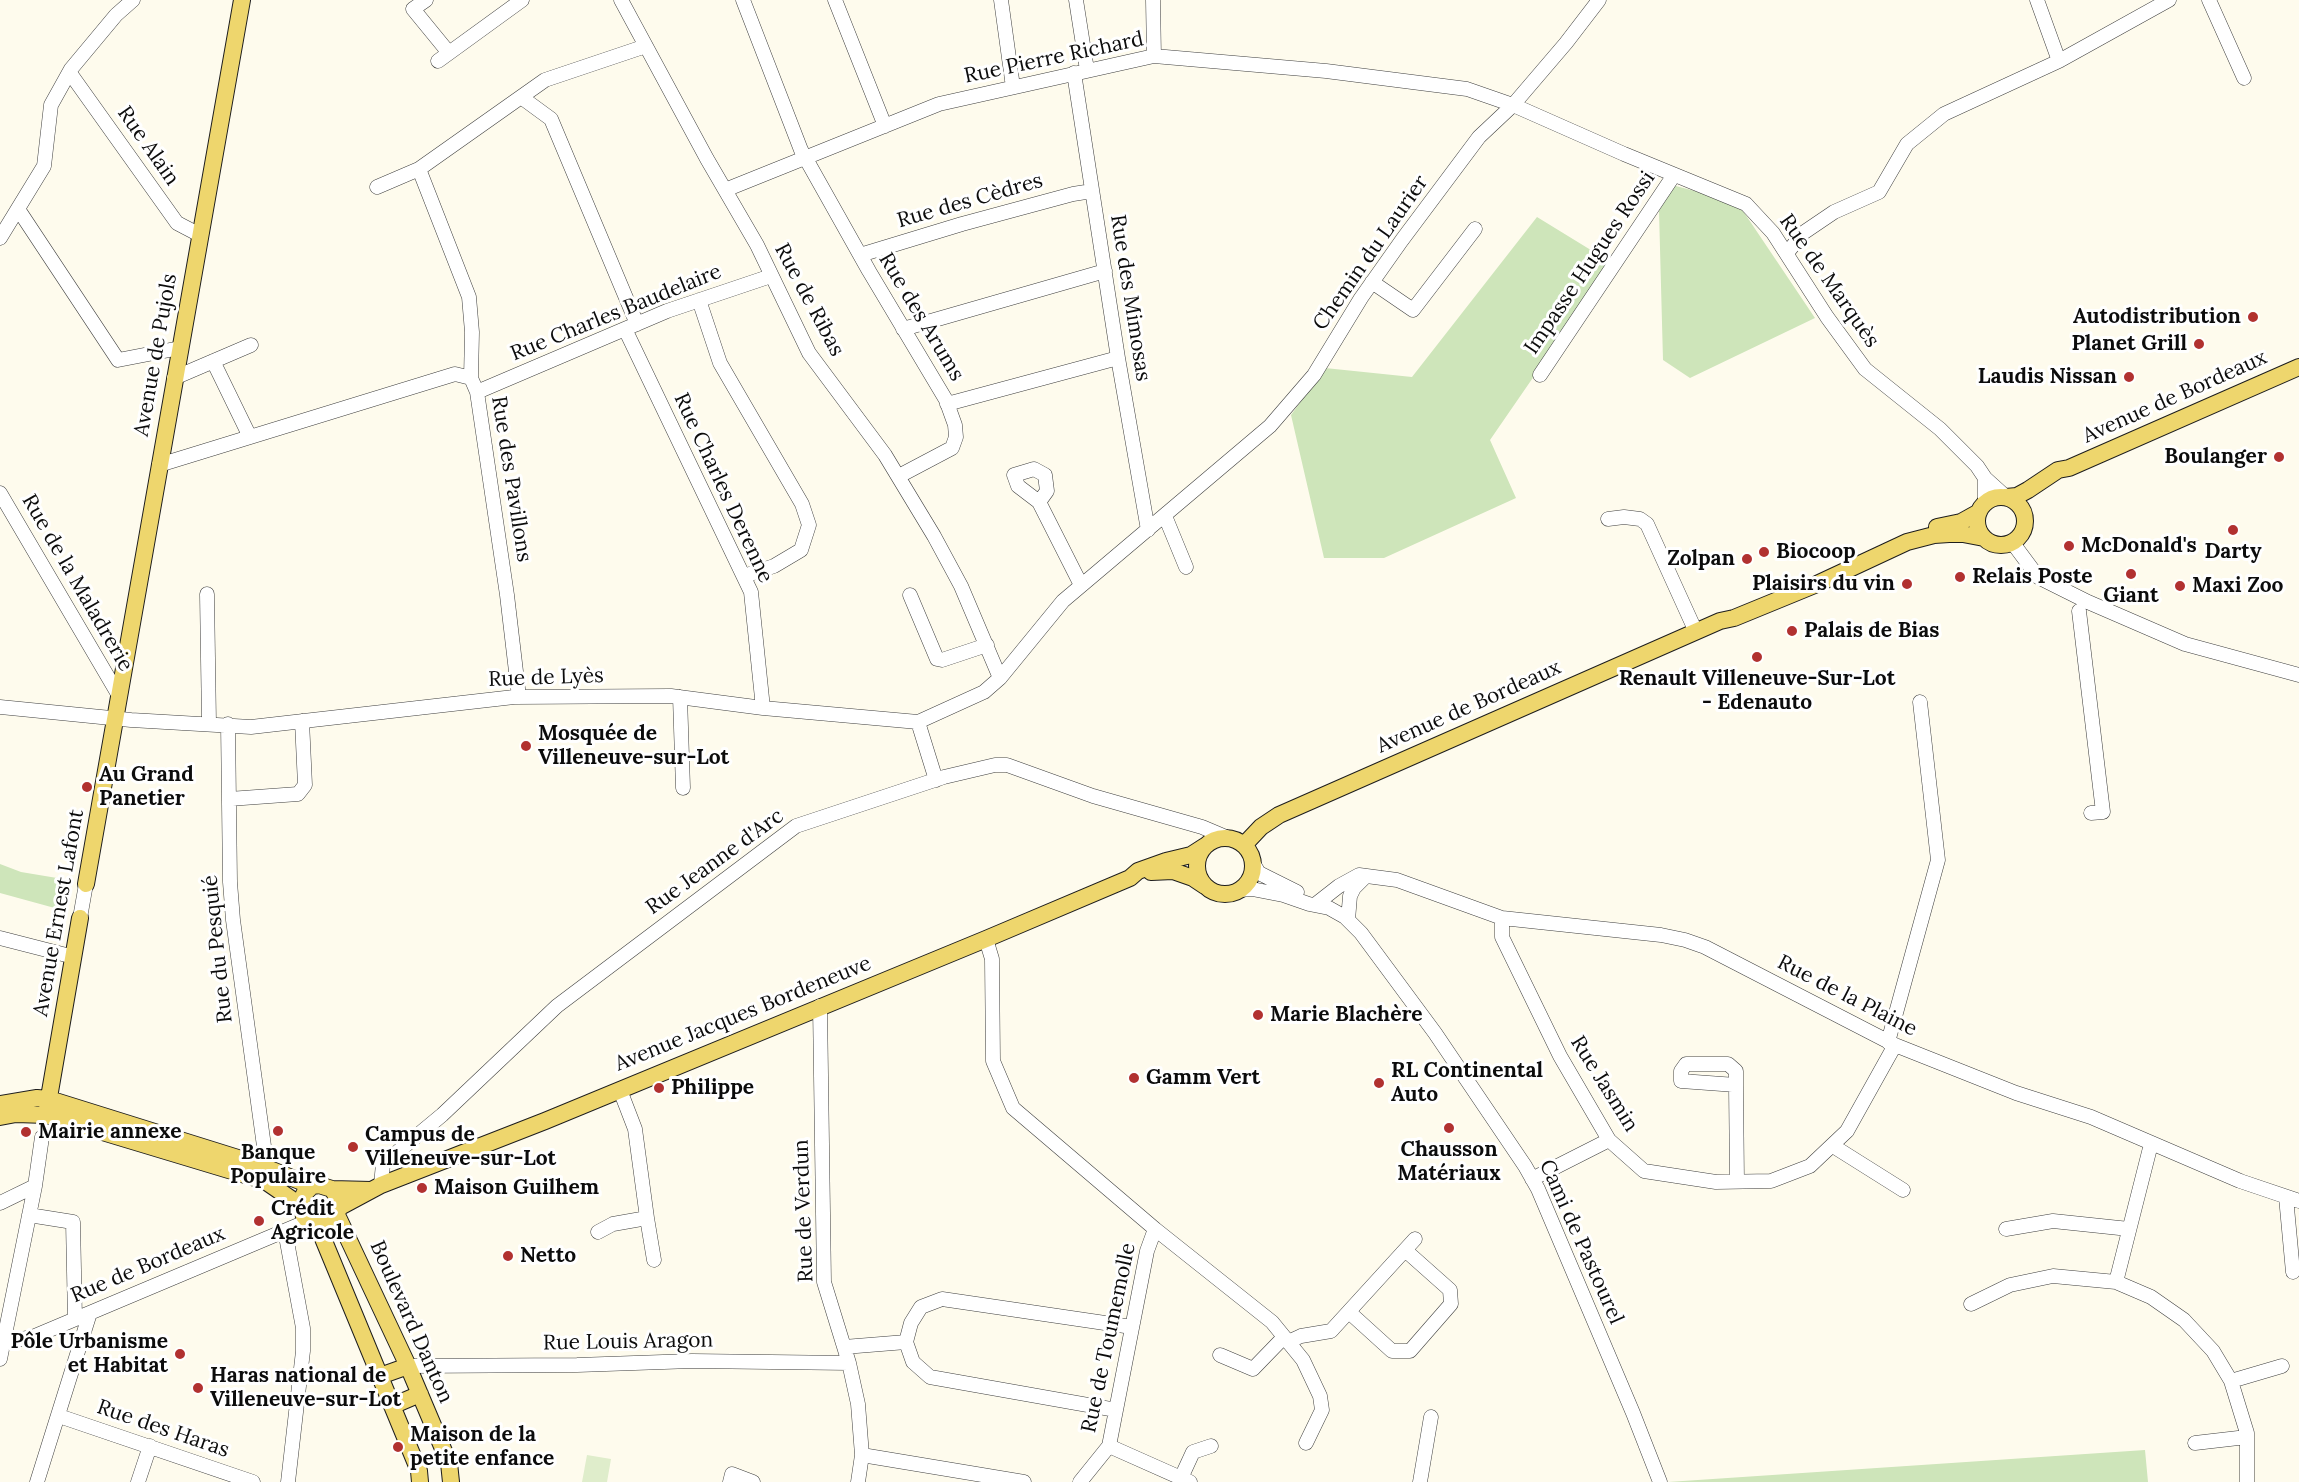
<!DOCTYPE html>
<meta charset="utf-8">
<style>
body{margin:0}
canvas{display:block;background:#fefbed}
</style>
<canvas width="2299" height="1482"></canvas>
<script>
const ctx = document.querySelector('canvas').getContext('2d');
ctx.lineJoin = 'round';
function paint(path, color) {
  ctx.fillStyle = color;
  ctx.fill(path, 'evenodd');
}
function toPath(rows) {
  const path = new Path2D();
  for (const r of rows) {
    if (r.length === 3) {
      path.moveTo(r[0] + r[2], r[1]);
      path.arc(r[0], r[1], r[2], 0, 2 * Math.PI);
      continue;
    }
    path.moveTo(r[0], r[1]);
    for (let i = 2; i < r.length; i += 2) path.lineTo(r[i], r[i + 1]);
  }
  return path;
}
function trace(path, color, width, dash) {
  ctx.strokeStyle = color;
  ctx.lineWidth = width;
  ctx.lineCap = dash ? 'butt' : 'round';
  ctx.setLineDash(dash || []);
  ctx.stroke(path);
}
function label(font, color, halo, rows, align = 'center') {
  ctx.font = font + ' Lora,serif';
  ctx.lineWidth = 6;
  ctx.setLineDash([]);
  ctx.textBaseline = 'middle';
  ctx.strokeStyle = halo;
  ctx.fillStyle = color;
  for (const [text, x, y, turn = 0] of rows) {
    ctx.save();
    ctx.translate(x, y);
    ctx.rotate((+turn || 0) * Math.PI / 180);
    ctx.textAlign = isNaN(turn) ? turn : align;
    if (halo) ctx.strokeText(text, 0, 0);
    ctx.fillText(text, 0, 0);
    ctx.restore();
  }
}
const green = toPath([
 [1672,185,1737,202,1815,318,1690,378,1663,360,1659,211],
 [1537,217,1612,263,1490,440,1516,498,1384,558,1324,558,1291,415,1325,368,1412,377],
 [0,864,21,872,63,879,63,885,66,886,62,910,0,893],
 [2145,1450,2148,1482,1668,1482]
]);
const pitch = toPath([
 [587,1455,611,1459,607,1482,582,1482]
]);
const minor = toPath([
 [426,0,413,9,449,53],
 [621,0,707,159,757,245,809,353,885,455,934,536,961,586,1000,678],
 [743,0,801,150,869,271,946,400,955,425,956,437,952,448,899,476],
 [835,0,885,126],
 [1001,0,1013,87],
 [1076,0,1087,70],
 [1153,0,1154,56],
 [2037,0,2059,61],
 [2209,0,2244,78],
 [438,61,522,0],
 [70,73,177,223,200,235],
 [1074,73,1118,358,1148,530],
 [521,97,551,119,637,324],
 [419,169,469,297,472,332,471,378],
 [377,187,419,169,545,80,646,46],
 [725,190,939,104,1154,56,1326,71,1467,89,1513,105,1624,154,1746,204,1773,233,1827,317,1865,369,1940,429,1977,466,1985,478,2006,497],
 [18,209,118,360,180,348],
 [0,238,44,166,51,105,71,69,116,15,133,0],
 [1787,253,1803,233,1834,212,1879,192,1907,144,1944,114,2059,61,2169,0],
 [860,255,962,224,1073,194,1092,191],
 [1372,282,1413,310,1475,229],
 [699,300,720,363,802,504,809,525,801,550,774,566,744,576],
 [625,329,751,592,763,708],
 [903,329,1105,271],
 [213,361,250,437],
 [1540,375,1674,175],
 [174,378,251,345],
 [477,392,667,311,771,276],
 [947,404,1118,358],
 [159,465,455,374,471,378,477,392,507,595,519,697],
 [0,493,118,694],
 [1039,502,1047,491,1045,475,1034,469,1014,475,1018,486,1039,502,1081,585],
 [1985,504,1985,478],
 [1165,516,1186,567],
 [1608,519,1624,517,1640,519,1647,524,1696,632],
 [2012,542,2038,577,2088,602,2185,644,2299,675],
 [207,594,209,723],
 [910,595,937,659,942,660,987,645],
 [2079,611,2103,812,2091,813],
 [680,697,683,788],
 [0,707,131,720,251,727,514,697,671,696,763,708,918,722],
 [918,722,984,692,1000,678,1063,601,1270,426,1314,375,1361,298,1402,240,1479,137,1513,105,1566,43,1599,0],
 [918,722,936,780],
 [228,724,230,882,233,920,267,1168],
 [229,799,298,794,305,785,302,721],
 [1253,863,1259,873,1297,892],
 [1239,890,1252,889,1283,895,1309,904,1329,908,1345,917,1361,933,1435,1033,1525,1166,1538,1189,1633,1413,1660,1482],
 [1316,904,1339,886,1359,875,1397,880,1502,918,1661,935,1685,940,1705,947,1895,1045,2016,1093,2091,1117,2240,1181,2299,1201],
 [80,918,86,884],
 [1502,918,1502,937,1560,1056,1609,1140,1644,1171,1716,1182,1771,1181,1810,1166,1847,1131,1895,1045],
 [1348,920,1350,896,1354,888,1366,876],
 [0,938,74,957],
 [986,939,992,959,993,1061,1013,1108,1155,1229,1147,1251,1109,1446,1080,1482],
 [820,1006,824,1282,849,1363,858,1404,862,1455,858,1482],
 [1888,1042,1938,860,1920,702],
 [1736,1085,1681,1081,1681,1071,1686,1064,1728,1064,1736,1071,1736,1085,1737,1181],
 [1833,1146,1903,1190],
 [1532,1179,1609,1140],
 [381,1185,383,1164,442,1115,557,1006,796,826,944,777,995,765,1007,765,1093,796,1202,827,1228,838],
 [2286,1197,2293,1272],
 [0,1203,35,1186],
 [29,1215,73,1222,75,1319],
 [647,1218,654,1260],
 [1155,1229,1272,1322,1303,1360,1320,1396,1322,1410,1306,1443],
 [2006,1229,2053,1221,2129,1229],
 [285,1231,303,1328,303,1351,288,1482],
 [598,1232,613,1224,647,1218,635,1129,620,1090],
 [2116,1282,2151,1144],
 [1971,1304,2010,1285,2053,1276,2116,1282,2151,1297,2184,1320,2213,1351,2231,1381,2247,1433,2247,1482],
 [1349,1312,1392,1351,1410,1351,1451,1304,1450,1290,1405,1250],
 [906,1342,911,1323,921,1307,942,1299,1132,1327],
 [1288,1342,1301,1336,1331,1331,1415,1239],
 [0,1344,35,1336,308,1221],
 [844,1347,906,1342,913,1362,930,1377,1116,1410],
 [1220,1355,1253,1369,1284,1337],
 [0,1359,35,1186,42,1137],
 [408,1366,577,1365,692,1361,849,1363],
 [2231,1381,2282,1366],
 [59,1416,253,1482],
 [2195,1443,2247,1437],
 [1109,1446,1190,1482],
 [862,1455,1024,1482],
 [1181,1478,1193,1452,1211,1446],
 [37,1482,90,1313],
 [138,1482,150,1446],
 [730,1482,732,1474,753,1482],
 [1420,1482,1431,1417]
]);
const major = toPath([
 [2006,497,2017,496,2028,490,2058,470,2069,468,2299,367],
 [2001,521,24],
 [1937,527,1961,522,1979,512],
 [1225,866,28],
 [1244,845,1261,827,1279,815,1720,621,1734,618,1817,584,1907,542,1934,535,1949,534,1963,534,1984,538],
 [1151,872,1173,871,1193,878,1205,886],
 [86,884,242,0],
 [0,1104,37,1098,49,1099,257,1164,312,1186],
 [47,1109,80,918],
 [0,1117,16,1114,46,1115,265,1181,300,1205],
 [332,1189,340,1202,337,1215,329,1223,323,1224,308,1221,304,1216,300,1205,304,1194,312,1186,319,1185,332,1189,371,1190],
 [340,1207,381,1185,545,1121,986,939,1130,878,1138,871,1166,861,1191,855,1205,846],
 [337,1215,408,1366,449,1463,451,1482],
 [317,1224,419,1471,420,1482],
 [380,1376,408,1366],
 [392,1406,420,1394]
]);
const markers = [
 [2253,317,6,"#b13130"],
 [2199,344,6,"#b13130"],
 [2129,377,6,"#b13130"],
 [2279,457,6,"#b13130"],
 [2233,530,6,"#b13130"],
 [2069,546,6,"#b13130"],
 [1764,552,6,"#b13130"],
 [1747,559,6,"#b13130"],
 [2131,574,6,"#b13130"],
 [1960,577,6,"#b13130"],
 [1907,584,6,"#b13130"],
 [2180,586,6,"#b13130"],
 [1792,631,6,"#b13130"],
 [1757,657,6,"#b13130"],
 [526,746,6,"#b13130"],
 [87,787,6,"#b13130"],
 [1258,1015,6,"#b13130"],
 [1134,1078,6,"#b13130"],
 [1379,1083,6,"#b13130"],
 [659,1088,6,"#b13130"],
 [1449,1128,6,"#b13130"],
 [278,1131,6,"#b13130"],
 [26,1132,6,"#b13130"],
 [353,1147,6,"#b13130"],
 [422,1188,6,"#b13130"],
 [259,1221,6,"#b13130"],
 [508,1256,6,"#b13130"],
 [180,1354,6,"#b13130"],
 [198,1388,6,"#b13130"],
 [398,1447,6,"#b13130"]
];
const streetNames = [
 ["Rue Pierre Richard",1054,58,-12],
 ["Rue Alain",148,146,55],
 ["Rue des Cèdres",970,201,-16],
 ["Chemin du Laurier",1371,253,-55],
 ["Impasse Hugues Rossi",1590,263,-56],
 ["Rue de Marquès",1829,281,55],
 ["Rue des Mimosas",1130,298,81],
 ["Rue de Ribas",809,300,62],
 ["Rue Charles Baudelaire",616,313,-22],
 ["Rue des Arums",921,317,59],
 ["Avenue de Pujols",156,355,-80],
 ["Avenue de Bordeaux",2175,397,-24],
 ["Rue des Pavillons",511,479,81],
 ["Rue Charles Derenne",723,488,65],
 ["Rue de la Maladrerie",77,583,60],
 ["Rue de Lyès",546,678,-2],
 ["Avenue de Bordeaux",1469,707,-24],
 ["Rue Jeanne d'Arc",715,862,-36],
 ["Avenue Ernest Lafont",59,913,-80],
 ["Rue du Pesquié",218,949,-96],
 ["Rue de la Plaine",1847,996,27],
 ["Avenue Jacques Bordeneuve",743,1014,-22],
 ["Rue Jasmin",1604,1084,58],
 ["Rue de Verdun",804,1211,-92],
 ["Cami de Pastourel",1581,1242,66],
 ["Rue de Bordeaux",148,1265,-23],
 ["Boulevard Danton",411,1322,66],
 ["Rue de Toumemolle",1109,1338,-78],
 ["Rue Louis Aragon",628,1342,-1],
 ["Rue des Haras",163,1429,19]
];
const poiNames = [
 ["Autodistribution",2241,317,"right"],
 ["Planet Grill",2187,344,"right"],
 ["Laudis Nissan",2117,377,"right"],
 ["Boulanger",2267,457,"right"],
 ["McDonald's",2081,546],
 ["Biocoop",1776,552],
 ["Darty",2233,552,"center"],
 ["Zolpan",1735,559,"right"],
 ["Relais Poste",1972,577],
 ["Plaisirs du vin",1895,584,"right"],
 ["Maxi Zoo",2192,586],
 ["Giant",2131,596,"center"],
 ["Palais de Bias",1804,631],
 ["Renault Villeneuve-Sur-Lot",1757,679,"center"],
 ["- Edenauto",1757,703,"center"],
 ["Mosquée de",538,734],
 ["Villeneuve-sur-Lot",538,758],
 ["Au Grand",99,775],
 ["Panetier",99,799],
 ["Marie Blachère",1270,1015],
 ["RL Continental",1391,1071],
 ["Auto",1391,1095],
 ["Gamm Vert",1146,1078],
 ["Philippe",671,1088],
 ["Mairie annexe",38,1132],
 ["Campus de",365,1135],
 ["Villeneuve-sur-Lot",365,1159],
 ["Chausson",1449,1150,"center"],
 ["Matériaux",1449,1174,"center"],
 ["Banque",278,1153,"center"],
 ["Populaire",278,1177,"center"],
 ["Maison Guilhem",434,1188],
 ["Crédit",271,1209],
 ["Agricole",271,1233],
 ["Netto",520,1256],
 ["Pôle Urbanisme",168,1342,"right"],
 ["et Habitat",168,1366,"right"],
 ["Haras national de",210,1376],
 ["Villeneuve-sur-Lot",210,1400],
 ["Maison de la",410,1435],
 ["petite enfance",410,1459]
];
paint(green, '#cee5ba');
paint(pitch, '#dfedcb');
trace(minor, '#3f3f3f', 15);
trace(major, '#1d1d1d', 18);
trace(minor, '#fff', 14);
trace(major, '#eed66d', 16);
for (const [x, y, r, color] of markers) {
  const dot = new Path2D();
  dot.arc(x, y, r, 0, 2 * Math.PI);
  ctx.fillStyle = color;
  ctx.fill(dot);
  trace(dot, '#fff', 2);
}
label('21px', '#0c0c0c', '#fff', streetNames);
label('bold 21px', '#0c0c0c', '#fff', poiNames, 'left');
</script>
